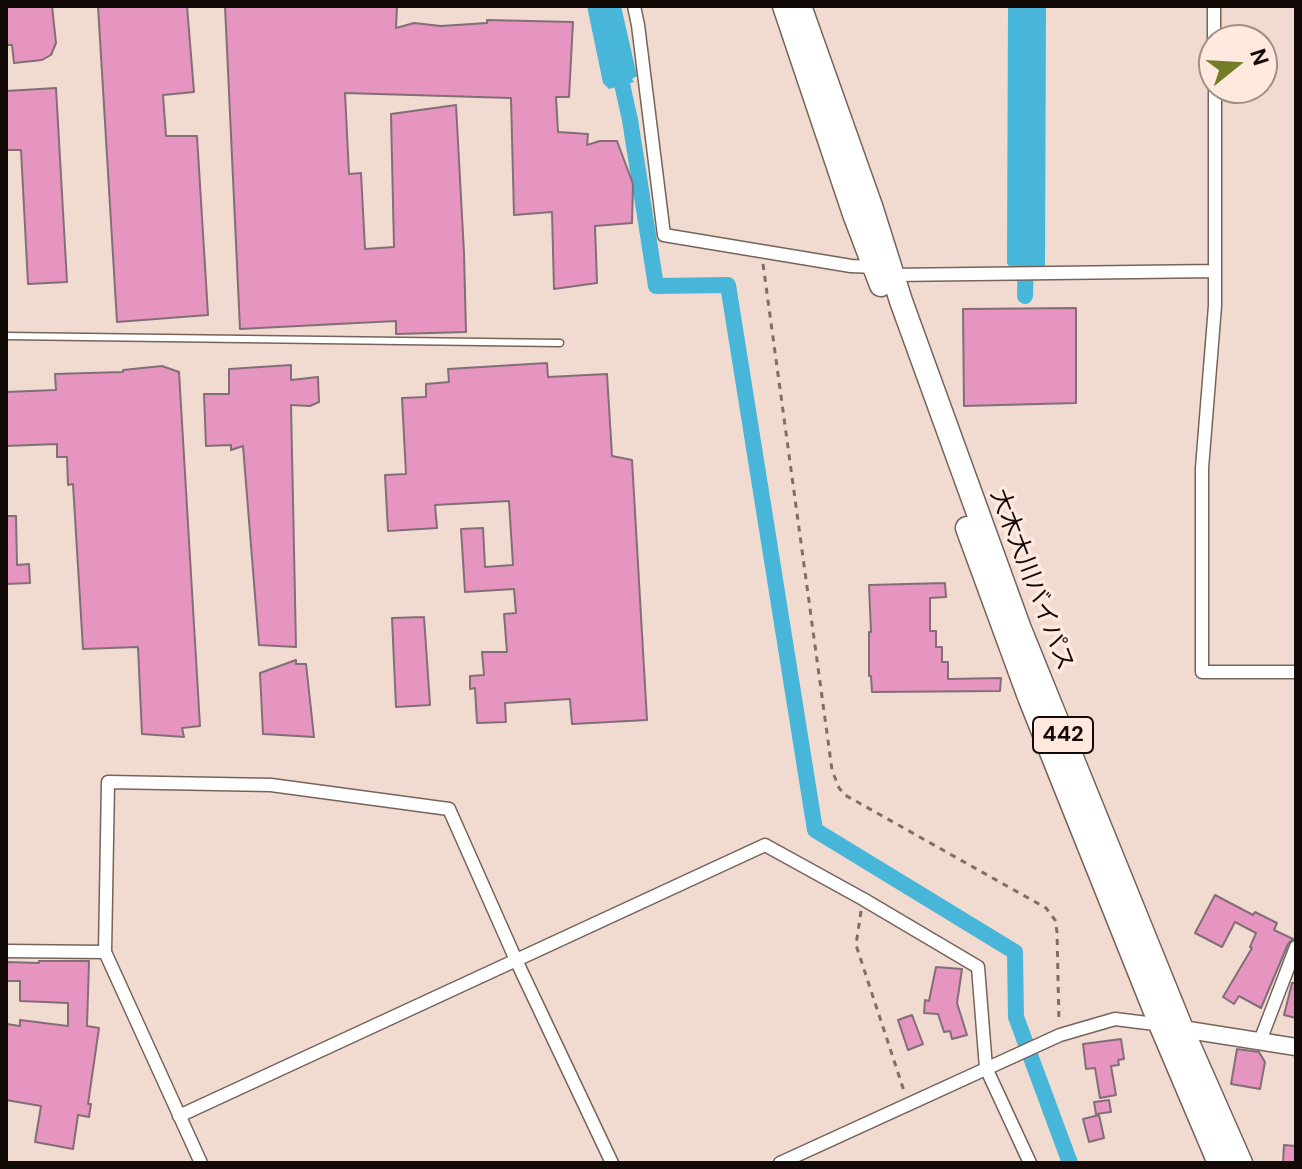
<!DOCTYPE html>
<meta charset="utf-8">
<style>
body{margin:0}
#map{position:relative;width:1302px;height:1169px;overflow:hidden;background:#f1dbd0;font-family:"DM Sans",sans-serif}
canvas{display:block}
.frame{position:absolute;inset:0;border:8px solid #110a07;pointer-events:none}
.north{position:absolute;left:1198px;top:24px;width:80px;height:80px;box-sizing:border-box;background:#ffe8dd;border:2px solid #a08f87;border-radius:50%;rotate:72deg;font-size:22px;font-weight:700;line-height:32px;text-align:center;color:#110a07}
.north::after{content:'';display:block;margin:auto;width:28px;height:36px;background:#737c28;clip-path:polygon(50% 0,100% 100%,50% 72%,0 100%)}
</style>
<div id="map">
<canvas width="1302" height="1169"></canvas>
<div class="frame"></div>
<div class="north">N</div>
</div>
<script>
const ctx = document.querySelector('canvas').getContext('2d');
ctx.lineJoin = 'round';
function paint(path, color) {
  ctx.fillStyle = color;
  ctx.fill(path, 'evenodd');
}
function toPath(rows) {
  const path = new Path2D();
  for (const r of rows) {
    path.moveTo(r[0], r[1]);
    for (let i = 2; i < r.length; i += 2) path.lineTo(r[i], r[i + 1]);
  }
  return path;
}
function trace(path, color, width, dash) {
  ctx.strokeStyle = color;
  ctx.lineWidth = width;
  ctx.lineCap = dash ? 'butt' : 'round';
  ctx.setLineDash(dash || []);
  ctx.stroke(path);
}
function label(font, color, halo, rows, align = 'center') {
  ctx.font = font + ' "DM Sans","Noto Sans JP",sans-serif';
  ctx.lineWidth = 7;
  ctx.setLineDash([]);
  ctx.textBaseline = 'middle';
  ctx.strokeStyle = halo;
  ctx.fillStyle = color;
  for (const [text, x, y, turn = 0] of rows) {
    ctx.save();
    ctx.translate(x, y);
    ctx.rotate((+turn || 0) * Math.PI / 180);
    ctx.textAlign = isNaN(turn) ? turn : align;
    if (halo) ctx.strokeText(text, 0, 0);
    ctx.fillText(text, 0, 0);
    ctx.restore();
  }
}
const water = toPath([
 [587,6,621,6,637,76,632,79,634,82,609,89,603,83],
 [1008,6,1046,6,1045,267,1010,268,1007,263]
]);
const canal = toPath([
 [618,66,630,120,656,286,728,285,815,830,1015,952,1016,1017,1070,1163],
 [1025,296,1026,258]
]);
const building = toPath([
 [6,6,52,6,56,43,51,55,42,60,14,63,12,45,6,45,6,6],
 [98,6,187,6,194,92,163,95,166,136,197,136,208,315,117,322,98,6],
 [225,6,397,6,396,28,414,23,441,26,487,23,487,20,573,22,569,97,556,97,558,132,588,134,587,145,600,141,617,141,633,184,632,223,595,226,597,283,554,289,552,212,514,215,511,98,345,93,349,174,361,173,365,249,394,247,391,114,456,105,464,253,466,332,396,334,396,321,240,329,225,6],
 [56,88,67,282,28,284,21,150,6,150,6,91,56,88],
 [1076,308,1076,403,964,406,963,309,1076,308],
 [547,363,548,377,607,374,612,456,632,460,647,720,572,724,570,699,505,703,506,722,477,723,475,688,470,689,470,676,484,675,482,652,507,652,504,614,516,613,514,589,465,592,461,529,483,528,485,567,513,565,509,501,435,505,437,528,388,531,385,475,406,474,402,398,426,397,426,384,449,382,448,369,547,363],
 [291,365,291,380,318,377,319,402,310,406,291,405,296,647,259,645,243,446,231,450,231,445,206,446,204,394,229,394,229,369,291,365],
 [162,366,179,372,200,726,182,728,184,737,142,734,138,647,83,649,73,484,68,485,67,457,57,457,57,444,6,446,6,392,56,390,55,374,123,372,123,370,162,366],
 [6,516,16,516,17,565,29,564,30,583,6,584,6,516],
 [945,583,946,597,930,598,930,631,936,631,936,647,942,647,942,662,948,662,948,679,1001,678,1000,691,872,692,871,676,869,676,869,632,871,632,869,585,945,583],
 [424,617,430,705,396,707,392,618,424,617],
 [296,660,296,664,306,664,314,737,263,734,260,673,296,660],
 [1215,895,1253,915,1255,912,1277,923,1274,930,1293,939,1288,944,1261,1008,1239,996,1234,1004,1223,997,1252,948,1250,947,1256,933,1235,922,1222,947,1195,933,1215,895],
 [39,961,89,961,87,1026,99,1028,88,1104,91,1104,89,1117,78,1115,73,1149,35,1142,41,1106,6,1100,7,1024,20,1026,20,1020,68,1026,68,1003,20,1001,20,981,6,981,6,962,39,963,39,961],
 [936,967,962,969,957,1003,967,1035,952,1039,950,1031,944,1032,938,1014,924,1013,925,1000,929,1001,936,967],
 [1292,983,1296,983,1296,1018,1284,1015,1292,983],
 [912,1015,923,1044,908,1050,898,1020,912,1015],
 [1121,1039,1124,1059,1118,1060,1119,1065,1111,1066,1116,1095,1100,1098,1095,1068,1086,1069,1083,1044,1121,1039],
 [1237,1049,1259,1052,1265,1062,1260,1089,1231,1084,1237,1049],
 [1109,1100,1111,1112,1096,1114,1094,1102,1109,1100],
 [1099,1115,1104,1138,1089,1142,1083,1119,1099,1115],
 [1284,1145,1296,1146,1296,1163,1283,1163,1284,1145]
]);
const path = toPath([
 [763,264,832,770,839,788,845,795,1046,908,1055,920,1057,932,1059,1023],
 [861,911,856,945,904,1091]
]);
const lane = toPath([
 [6,336,560,343]
]);
const street = toPath([
 [634,6,638,25,664,235,851,266,875,267],
 [1214,6,1214,40],
 [1215,88,1215,306,1202,468,1202,672,1296,672],
 [892,275,1215,271],
 [6,951,105,952],
 [1260,1041,1296,947],
 [179,1116,765,845,863,899,978,967,986,1068,1030,1163],
 [201,1163,105,952,108,782,271,785,449,809,516,960,612,1163],
 [780,1163,1060,1035,1115,1019,1163,1025]
]);
const secondary = toPath([
 [1182,1029,1296,1047]
]);
const highway = toPath([
 [784,6,854,214,881,285],
 [800,6,872,209,901,301,1020,629,1182,1029,1241,1163],
 [967,528,1029,697,1160,1024,1219,1163]
]);
const shields = [
 [1063,735,60]
];
const shieldNames = [
 ["442",1063,735]
];
const streetNames = [
 ["大木大川バイパス",1031,580,69]
];
paint(water, '#47b6d9');
trace(canal, '#47b6d9', 16);
paint(building, '#e695c0');
trace(building, '#826e77', 2);
trace(lane, '#766359', 9);
trace(street, '#766359', 15);
trace(secondary, '#766359', 19);
trace(highway, '#766359', 25);
trace(path, '#7d6f68', 3, [6, 6]);
trace(lane, '#fff', 6);
trace(street, '#fff', 12);
trace(secondary, '#fff', 16);
trace(highway, '#fff', 22);
for (const [x, y, w] of shields) {
  const box = new Path2D();
  box.roundRect(x - w / 2, y - 18, w, 36, 6);
  ctx.fillStyle = '#ffe8dd';
  ctx.fill(box);
  trace(box, '#110a07', 2);
}
label('bold 22px', '#110a07', null, shieldNames);
label('24px', '#110a07', '#ffe8dd', streetNames);
</script>
